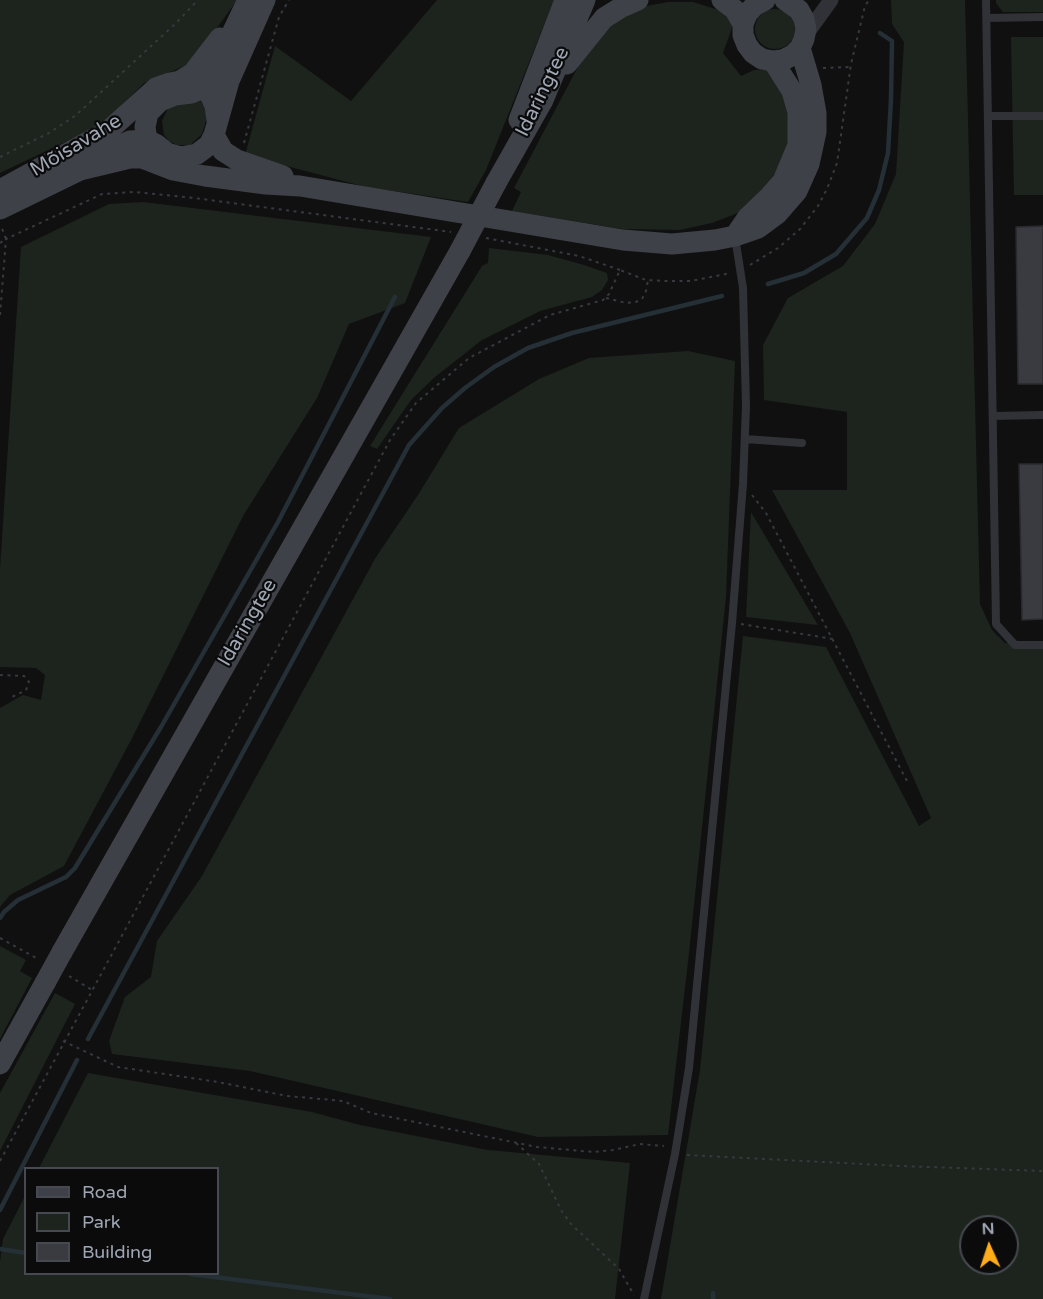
<!DOCTYPE html>
<meta charset="utf-8">
<style>
body{margin:0}
#map{position:relative;width:1043px;height:1299px;overflow:hidden;background:#101011;font-family:"Varela Round",sans-serif}
canvas{display:block}
.legend{position:absolute;left:24px;top:1167px;width:195px;height:108px;box-sizing:border-box;background:#0b0b0c;border:2px solid #46494f;margin:0;padding:8px 10px;list-style:none;font-size:18px;color:#9fa6b4}
.legend li{display:flex;align-items:center;gap:12px;height:30px}
.legend b{width:30px;border:2px solid #46494f}
.north{position:absolute;left:959px;top:1215px;width:60px;height:60px;box-sizing:border-box;background:#0b0b0c;border:2px solid #46494f;border-radius:50%;rotate:357deg;font-size:16px;font-weight:700;line-height:24px;text-align:center;color:#9fa6b4}
.north::after{content:'';display:block;margin:auto;width:21px;height:27px;background:#ffab1a;clip-path:polygon(50% 0,100% 100%,50% 72%,0 100%)}
</style>
<div id="map">
<canvas width="1043" height="1299"></canvas>
<ul class="legend">
<li><b style="height:8px;background:#3e4147"></b>Road</li>
<li><b style="height:16px;background:#1c241d"></b>Park</li>
<li><b style="height:16px;background:#393b40"></b>Building</li>
</ul>
<div class="north">N</div>
</div>
<script>
const ctx = document.querySelector('canvas').getContext('2d');
ctx.lineJoin = 'round';
function paint(path, color) {
  ctx.fillStyle = color;
  ctx.fill(path, 'evenodd');
}
function toPath(rows) {
  const path = new Path2D();
  for (const r of rows) {
    if (r.length === 3) {
      path.moveTo(r[0] + r[2], r[1]);
      path.arc(r[0], r[1], r[2], 0, 2 * Math.PI);
      continue;
    }
    path.moveTo(r[0], r[1]);
    for (let i = 2; i < r.length; i += 2) path.lineTo(r[i], r[i + 1]);
  }
  return path;
}
function trace(path, color, width, dash) {
  ctx.strokeStyle = color;
  ctx.lineWidth = width;
  ctx.lineCap = dash ? 'butt' : 'round';
  ctx.setLineDash(dash || []);
  ctx.stroke(path);
}
function label(font, color, halo, rows, align = 'center') {
  ctx.font = font + ' "Varela Round",sans-serif';
  ctx.lineWidth = 4.5;
  ctx.setLineDash([]);
  ctx.textBaseline = 'middle';
  ctx.strokeStyle = halo;
  ctx.fillStyle = color;
  for (const [text, x, y, turn = 0] of rows) {
    ctx.save();
    ctx.translate(x, y);
    ctx.rotate((+turn || 0) * Math.PI / 180);
    ctx.textAlign = isNaN(turn) ? turn : align;
    if (halo) ctx.strokeText(text, 0, 0);
    ctx.fillText(text, 0, 0);
    ctx.restore();
  }
}
const green = toPath([
 [0,0,237,0,192,63,144,83,103,124,0,173],
 [437,0,554,0,486,170,468,202,366,187,245,155,275,46,351,101],
 [891,0,965,0,980,604,992,630,1005,643,1043,643,1043,1299,661,1299,700,1070,743,636,826,647,919,826,931,818,850,633,772,490,847,490,847,412,764,400,763,345,788,298,843,266,875,224,896,174,904,42,892,24],
 [971,1227,1007,1227,1007,1263,971,1263],
 [996,0,1043,0,1043,12,1003,12,996,3],
 [668,2,693,2,725,12,733,25,723,53,741,76,754,70,766,69,788,100,791,137,780,167,756,198,738,213,712,223,680,230,622,229,512,211,521,192,514,188,581,61,601,34,618,20,646,6],
 [775,29,20],
 [1011,37,1043,37,1043,195,1014,195],
 [200,100,206,111,207,118,202,134,190,145,177,145,169,141,164,135,162,121,168,108,175,104],
 [143,202,431,237,405,303,349,324,317,398,243,516,131,740,64,866,10,895,0,907,0,708,23,695,41,700,45,675,36,668,0,667,0,569,21,247,109,204],
 [489,248,548,255,584,265,607,273,608,280,602,290,592,297,540,311,482,340,435,377,411,400,377,449,370,446,482,266,488,263],
 [688,351,735,361,726,597,689,953,668,1135,538,1137,250,1071,112,1054,109,1041,125,997,151,977,157,941,202,876,376,557,418,495,459,428,539,379,589,358],
 [751,512,818,625,746,617],
 [0,946,26,960,20,971,32,978,0,1039],
 [55,993,75,1004,0,1151,0,1093],
 [88,1073,312,1112,360,1125,488,1150,630,1163,615,1299,0,1299,0,1262,3,1239,25,1196,26,1274,218,1274,218,1168,39,1168]
]);
const stream = toPath([
 [768,284,804,273,836,254,867,218,879,190,888,153,891,99,892,41,880,33],
 [0,918,4,912,18,900,66,877,75,868,161,727,278,522,395,297],
 [88,1039,409,445,442,408,465,388,494,367,528,348,572,333,722,296],
 [0,1210,77,1060],
 [0,1249,26,1253],
 [190,1274,390,1299],
 [713,1293,713,1299]
]);
const building = toPath([
 [1043,226,1043,384,1018,384,1016,227,1043,226],
 [1019,464,1043,464,1043,619,1022,620,1019,464]
]);
const path = toPath([
 [823,68,850,67],
 [244,143,279,17,289,0],
 [0,157,49,133,75,116,174,25,198,0],
 [486,238,579,256,620,270],
 [0,243,6,239,1,226],
 [750,265,778,248,800,229,818,206,827,189,837,163,851,64,865,6,869,0],
 [606,298,626,303,636,302,642,299,646,291,648,280],
 [0,315,6,239,102,194,134,192,194,198,451,232],
 [752,495,766,513,908,783],
 [741,624,833,639],
 [0,675,24,676,29,682,26,690,10,698],
 [0,938,38,959],
 [69,976,92,990],
 [63,1041,118,1067,218,1082,287,1096,343,1101,371,1113,537,1147,593,1152,613,1150,640,1144,664,1146],
 [516,1143,539,1164,561,1210,571,1224,619,1269,634,1295],
 [687,1155,901,1166,1043,1171],
 [0,1161,390,440,416,403,469,358,550,315,603,300,609,294,620,270,646,280,666,281,691,281,731,273]
]);
const lane = toPath([
 [986,0,996,624,1015,645,1043,645],
 [987,18,1043,17],
 [988,116,1043,116],
 [993,416,1043,415],
 [745,439,802,443],
 [644,1299,675,1154,689,1068,732,623,743,484,746,406,743,288,735,237]
]);
const street = toPath([
 [805,36,831,0]
]);
const secondary = toPath([
 [722,0,735,10,743,24],
 [765,0,754,6,747,14,743,24,743,35,747,45,753,53,762,59,773,61,783,60,793,55,800,48,804,39,806,29,804,19,799,10,785,0],
 [567,64,604,18,620,8,638,0],
 [180,81,193,73,220,38],
 [519,120,565,0],
 [214,135,223,151,237,160,283,176],
 [154,152,147,140,145,127,148,113,160,101,175,95,191,93,203,88,211,78,245,6],
 [80,170,130,158,142,158,173,170,205,176,266,184,300,186,623,240,672,244,715,240,735,236,758,228,777,214,797,191,809,164,816,132,816,113,811,85,800,48],
 [496,183,543,100,585,0],
 [0,190,108,131,156,88,170,83,180,81,192,82,203,88,210,95,215,106,217,120],
 [0,209,80,170,113,149,130,141,147,140,157,145,167,153,181,157,197,154,209,145,214,135,229,81,265,0],
 [735,236,748,217,770,196,783,181,798,145,798,112,792,91,773,61],
 [62,952,460,251],
 [0,1064,45,983]
]);
const secondaryBridge = toPath([
 [460,251,496,183],
 [45,983,62,952]
]);
const streetNames = [
 ["Idaringtee",543,92,-64],
 ["Mõisavahe",76,146,-31],
 ["Idaringtee",248,623,-60]
];
paint(green, '#1c241d');
trace(stream, '#252f36', 4.5);
paint(building, '#393b40');
trace(building, '#2a2a2e', 1.5);
trace(path, '#36393e', 2, [3, 4.5]);
trace(lane, '#303237', 8);
trace(street, '#303237', 15);
trace(secondary, '#3e4147', 21);
trace(secondaryBridge, '#3e4147', 21);
label('20px', '#9fa6b4', '#0b0b0c', streetNames);
</script>
